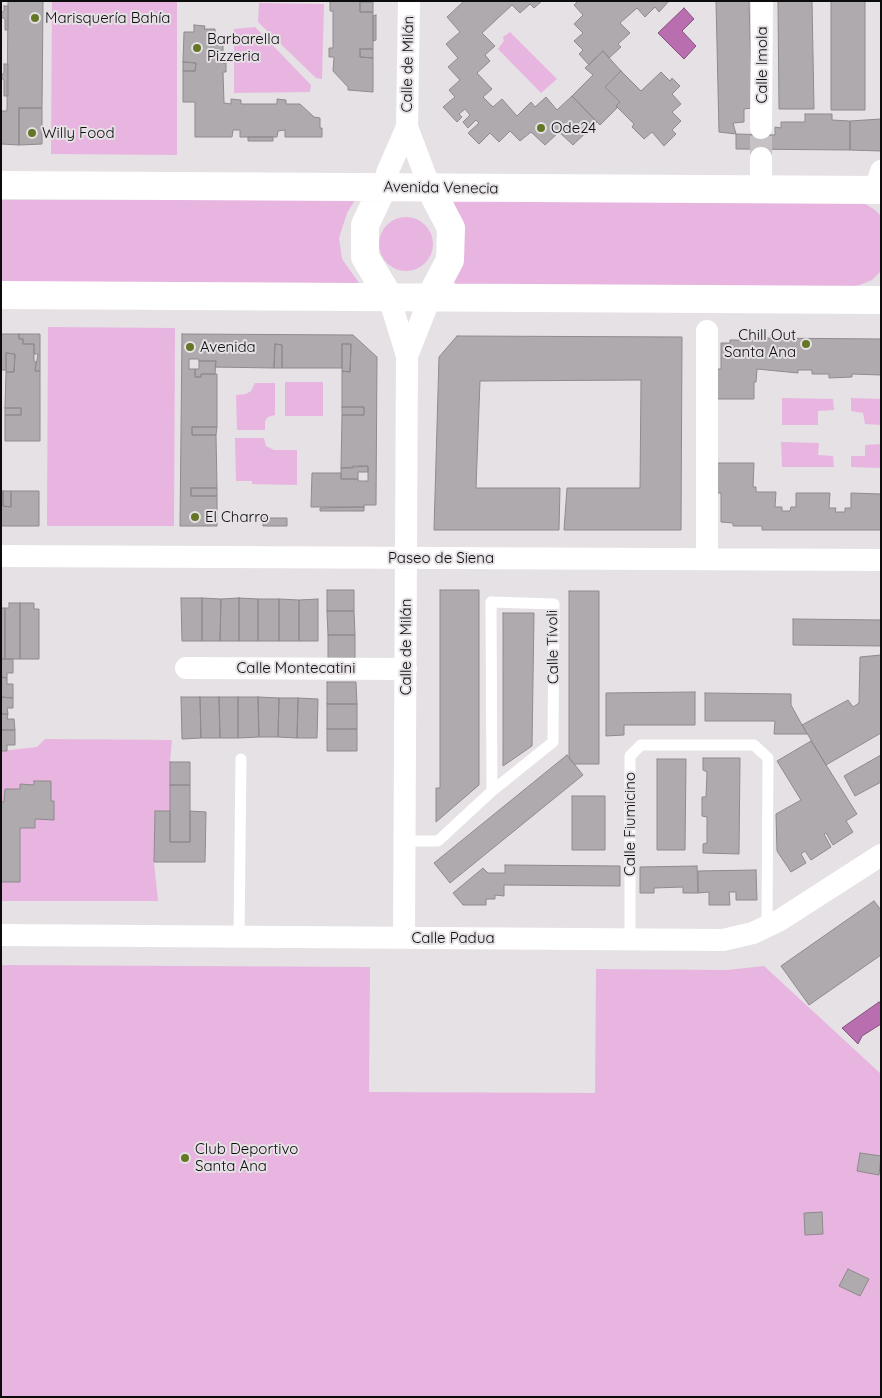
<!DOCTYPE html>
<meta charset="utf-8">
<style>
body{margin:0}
#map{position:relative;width:882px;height:1398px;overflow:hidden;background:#e5e1e5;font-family:Quicksand,sans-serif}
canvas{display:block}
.frame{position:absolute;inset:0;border:2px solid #0d0c0d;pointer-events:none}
</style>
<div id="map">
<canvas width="882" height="1398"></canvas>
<div class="frame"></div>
</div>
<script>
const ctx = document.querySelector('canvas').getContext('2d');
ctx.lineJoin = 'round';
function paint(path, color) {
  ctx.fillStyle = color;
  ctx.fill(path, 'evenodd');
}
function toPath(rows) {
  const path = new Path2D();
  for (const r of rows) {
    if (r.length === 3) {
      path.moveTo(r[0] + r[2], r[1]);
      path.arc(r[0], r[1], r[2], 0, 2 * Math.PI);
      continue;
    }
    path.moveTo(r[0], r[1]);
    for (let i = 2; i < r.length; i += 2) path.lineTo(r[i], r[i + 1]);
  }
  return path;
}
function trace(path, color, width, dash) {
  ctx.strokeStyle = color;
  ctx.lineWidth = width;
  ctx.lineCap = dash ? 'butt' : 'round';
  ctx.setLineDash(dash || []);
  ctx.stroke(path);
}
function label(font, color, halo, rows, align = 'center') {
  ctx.font = font + ' Quicksand,sans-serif';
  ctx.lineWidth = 4;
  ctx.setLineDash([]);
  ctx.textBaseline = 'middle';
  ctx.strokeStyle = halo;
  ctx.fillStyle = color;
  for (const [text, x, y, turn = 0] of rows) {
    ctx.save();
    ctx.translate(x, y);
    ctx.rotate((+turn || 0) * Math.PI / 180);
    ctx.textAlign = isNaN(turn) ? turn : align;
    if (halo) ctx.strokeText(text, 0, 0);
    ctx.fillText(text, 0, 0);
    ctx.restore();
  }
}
const green = toPath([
 [52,1,177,1,177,155,51,154],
 [259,3,324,4,322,79,316,78,258,22],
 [255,27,311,85,310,92,234,93,234,29],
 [510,32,557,79,541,93,498,49,504,41,503,37],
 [458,199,864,203,875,210,881,216,881,271,872,280,860,285,846,288,462,285,456,284,453,281,454,202],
 [1,200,355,200,347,213,339,238,342,259,359,283,1,282],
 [406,244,27],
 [48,327,175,328,174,526,47,526],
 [285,382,323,382,323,416,285,416],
 [255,383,275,383,275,415,268,417,265,421,265,430,237,430,236,395,246,394,251,391],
 [782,398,833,399,834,410,818,411,818,425,782,425],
 [851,398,881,399,881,425,865,424,863,413,851,411],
 [235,438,264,438,266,446,274,450,297,450,297,485,252,484,252,481,236,481],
 [781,442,819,443,818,455,833,456,834,467,782,467],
 [881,444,881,468,851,467,851,456,865,456,865,445],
 [45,739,172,740,170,762,170,811,155,811,154,862,158,901,1,901,1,751,37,747],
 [1,965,370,967,369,1092,595,1093,596,969,727,970,764,966,881,1074,881,1397,1,1397]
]);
const water = toPath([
 [684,8,694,19,682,31,696,46,684,59,658,33,684,8],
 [879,1002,881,1004,881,1024,862,1036,858,1044,842,1028,879,1002]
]);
const building = toPath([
 [8,1,43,1,42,108,19,108,19,145,1,144,1,111,7,111,8,1],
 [333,1,373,1,360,2,360,12,373,12,373,49,360,49,360,57,373,58,373,92,348,90,348,87,333,71,334,57,329,57,329,48,333,48,333,11,330,11,330,2,333,1],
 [464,1,542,1,534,8,530,4,520,13,512,5,482,33,495,46,485,55,490,61,477,73,492,89,483,97,493,107,502,99,517,116,531,102,535,107,546,97,557,110,572,96,597,122,573,145,559,132,545,145,531,132,520,141,510,131,499,142,490,133,479,144,468,133,479,123,476,120,468,128,463,122,470,115,465,109,459,114,462,117,457,122,443,107,455,97,449,90,460,80,448,67,458,58,446,44,460,32,447,17,464,1],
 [578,1,669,1,659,12,655,7,645,17,637,8,620,23,630,33,618,44,621,47,609,58,603,51,589,65,579,54,583,50,574,41,583,33,574,24,583,15,574,5,578,1],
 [716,1,749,1,752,108,744,109,744,122,733,123,736,134,719,132,716,1],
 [778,1,812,1,814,109,779,109,778,1],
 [831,1,865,1,865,110,831,110,831,1],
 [360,2,373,2,373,12,360,12,360,2],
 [4,6,8,6,8,30,5,30,5,19,1,17,1,13,4,11,4,6],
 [376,15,376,40,373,41,373,16,376,15],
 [194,25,205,26,204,29,215,29,215,42,223,42,223,63,226,63,226,72,223,72,224,103,231,104,231,99,241,100,241,104,277,104,277,99,286,100,286,104,300,104,314,117,320,118,320,128,322,128,322,137,285,137,285,130,278,131,277,137,240,137,240,130,233,130,232,137,195,137,195,102,183,102,183,71,195,71,196,63,183,62,184,32,194,32,194,25],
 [360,49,373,49,373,58,360,57,360,49],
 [603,51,621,71,605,87,620,102,616,106,618,107,600,125,572,96,593,75,585,68,603,51],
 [183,62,196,63,195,71,183,71,183,62],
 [4,64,8,64,8,96,4,96,4,80,1,78,1,75,4,73,4,64],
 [621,71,641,91,661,72,670,81,672,78,680,86,672,94,681,104,672,112,681,121,672,130,676,134,664,146,652,132,644,139,632,127,634,124,616,106,620,102,605,87,621,71],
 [19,108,42,108,42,144,19,145,19,108],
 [805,114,832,114,832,120,850,121,850,150,736,149,736,134,775,135,775,127,781,128,781,122,805,122,805,114],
 [881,119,881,151,850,150,850,121,881,119],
 [248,137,273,137,273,141,248,141,248,137],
 [1,334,19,334,19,339,23,339,23,344,34,344,34,361,36,362,35,371,40,371,40,441,5,441,5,415,21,415,21,408,5,408,6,372,14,372,15,354,6,353,6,370,1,370,1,334],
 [19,334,40,334,40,371,35,371,38,354,34,354,34,344,23,344,23,339,19,339,19,334],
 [182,334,353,335,377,357,376,505,364,505,364,507,311,507,312,473,341,473,341,479,358,479,358,481,368,481,368,466,341,468,342,415,364,415,364,407,342,407,342,371,350,372,351,344,342,344,342,368,282,368,282,345,275,344,274,368,215,367,216,361,199,361,199,359,189,359,189,369,195,369,195,377,201,377,201,374,217,374,217,427,192,427,192,435,216,435,217,488,191,488,191,496,217,496,217,526,180,526,182,334],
 [457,336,682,337,681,530,564,530,567,488,640,488,641,380,480,381,476,488,560,488,559,530,434,530,439,357,457,336],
 [759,338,881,339,881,375,852,374,852,377,829,378,829,374,812,374,812,370,798,370,798,373,757,369,756,382,754,382,754,399,716,399,716,369,721,369,721,343,730,343,730,340,759,340,759,338],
 [275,344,282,345,282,368,274,368,275,344],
 [342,344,351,344,350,372,342,371,342,344],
 [6,353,15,354,14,372,6,372,6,353],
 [199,361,216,361,215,374,201,374,201,377,195,377,195,369,199,369,199,361],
 [342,407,364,407,364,415,342,415,342,407],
 [5,408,21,408,21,415,5,415,5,408],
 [192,427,217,427,216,435,192,435,192,427],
 [715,463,754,463,753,487,756,487,756,492,776,492,775,507,782,507,782,511,790,511,791,507,796,507,796,493,830,493,829,508,836,508,835,512,845,512,845,508,851,508,851,493,881,494,881,530,762,530,762,526,733,526,733,523,721,522,721,493,715,493,715,463],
 [353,466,368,466,368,472,358,472,358,479,341,479,341,468,353,468,353,466],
 [191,488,217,488,217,496,191,496,191,488],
 [1,491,3,491,3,506,11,507,11,491,39,491,39,526,1,526,1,491],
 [3,491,11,491,11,507,3,506,3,491],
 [364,507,364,511,320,511,320,508,364,507],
 [263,518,287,518,287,526,263,526,263,518],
 [327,590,354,590,354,611,327,611,327,590],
 [440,590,479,590,479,785,436,822,436,788,440,788,440,590],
 [569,591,599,591,599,764,574,764,569,758,569,591],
 [181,598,202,598,202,641,182,641,181,598],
 [202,598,221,599,220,641,202,641,202,598],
 [239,598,239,641,220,641,221,599,239,598],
 [239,598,258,599,258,641,239,641,239,598],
 [258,599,279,599,279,641,258,641,258,599],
 [279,599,299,600,299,641,279,641,279,599],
 [318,599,318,641,299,641,299,600,318,599],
 [9,603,20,603,20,659,5,659,5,608,9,608,9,603],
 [20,603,34,603,34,609,39,609,39,659,20,659,20,603],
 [1,608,5,608,5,659,1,659,1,608],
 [327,611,354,611,355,635,328,635,327,611],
 [503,613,534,613,532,746,503,766,503,613],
 [793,619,881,620,881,646,793,645,793,619],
 [328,635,355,635,355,660,328,661,328,635],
 [881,655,881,733,826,765,802,725,848,700,853,707,859,703,860,657,881,655],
 [1,659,13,659,13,673,7,673,7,678,1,677,1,659],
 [1,677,7,678,7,684,13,684,13,698,1,697,1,677],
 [327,682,356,682,357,704,327,704,327,682],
 [695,692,695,725,624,725,624,735,606,736,606,693,695,692],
 [705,693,791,694,791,705,807,734,774,734,775,721,705,721,705,693],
 [1,697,13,698,13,708,7,708,8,714,1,714,1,697],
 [181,697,200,697,201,738,182,739,181,697],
 [200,697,219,697,220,738,201,738,200,697],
 [219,697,238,697,238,738,220,738,219,697],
 [238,697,258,697,259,737,238,738,238,697],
 [258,697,279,698,278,737,259,737,258,697],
 [279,698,298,698,297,738,278,737,279,698],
 [298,698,318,699,317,738,297,738,298,698],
 [327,704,357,704,357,729,327,729,327,704],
 [1,714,8,714,7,719,14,719,15,730,1,730,1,714],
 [327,729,357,729,357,751,327,751,327,729],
 [1,730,15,730,15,745,7,745,7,751,1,751,1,730],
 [811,741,857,814,846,821,853,832,833,845,826,833,824,834,831,847,811,860,805,851,801,854,806,863,791,872,777,851,776,814,801,800,777,761,811,741],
 [567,755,583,775,450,883,434,863,567,755],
 [881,755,881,782,855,796,844,776,881,755],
 [703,758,740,758,739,854,703,853,703,844,707,843,707,817,702,816,702,797,706,797,707,772,703,770,703,758],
 [657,759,686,759,685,850,657,850,657,759],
 [170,762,190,762,190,785,170,785,170,762],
 [34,781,51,781,51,801,54,801,54,820,35,819,35,828,20,828,20,882,1,882,1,802,4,802,5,789,20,789,20,784,34,785,34,781],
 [170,785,190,785,190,842,170,842,170,785],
 [572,796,605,796,605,850,572,850,572,796],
 [155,811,170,811,170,842,190,842,190,811,206,812,205,862,154,862,155,811],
 [505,865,620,866,620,886,504,885,504,896,495,895,495,899,486,899,486,905,463,905,453,893,483,868,488,873,505,873,505,865],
 [697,866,698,893,683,893,683,887,654,888,654,893,640,893,640,867,697,866],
 [756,870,757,900,736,900,736,892,729,892,730,905,709,905,709,892,698,893,698,871,756,870],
 [874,901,881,910,881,955,809,1005,781,966,874,901],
 [860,1153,881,1156,879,1175,857,1171,860,1153],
 [822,1212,823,1234,805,1235,804,1213,822,1212],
 [848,1269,869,1279,860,1296,839,1286,848,1269]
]);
const streetTunnel = toPath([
 [761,158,761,128]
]);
const lane = toPath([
 [405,841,438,841,492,791,553,742,554,604,491,602,492,791],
 [239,937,241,759],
 [630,939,630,756,641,745,754,745,768,758,767,927]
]);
const street = toPath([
 [409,1,407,127,430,188],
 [761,128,762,1],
 [383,187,387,173,407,127],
 [761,190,761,158],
 [875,190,881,171],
 [389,297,407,356,404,938],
 [707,331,707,559],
 [407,356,430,298],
 [1,556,881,560],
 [186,668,406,669],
 [1,935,723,940,753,933,780,920,881,855]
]);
const secondary = toPath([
 [1,185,881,190],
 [383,187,365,225,365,257,389,297],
 [430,188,451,228,450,260,430,298],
 [1,295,881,300]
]);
const markers = [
 [35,18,5,"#647727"],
 [197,48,5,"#647727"],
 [541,128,5,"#647727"],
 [32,133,5,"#647727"],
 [806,344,5,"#647727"],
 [190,347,5,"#647727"],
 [195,517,5,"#647727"],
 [185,1158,5,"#647727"]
];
const poiNames = [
 ["Marisquería Bahía",45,18],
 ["Barbarella",207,39],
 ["Pizzeria",207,56],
 ["Ode24",551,128],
 ["Willy Food",42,133],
 ["Chill Out",796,335,"right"],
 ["Santa Ana",796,352,"right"],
 ["Avenida",200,347],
 ["El Charro",205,517],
 ["Club Deportivo",195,1149],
 ["Santa Ana",195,1166]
];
const streetNames = [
 ["Calle de Milán",408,64,-89],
 ["Calle Imola",762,65,-90],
 ["Avenida Venecia",441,188,1],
 ["Paseo de Siena",441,558],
 ["Calle de Milán",406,647,-90],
 ["Calle Tívoli",553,647,-91],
 ["Calle Montecatini",296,668],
 ["Calle Fiumicino",630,824,-90],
 ["Calle Padua",453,938]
];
paint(green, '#e7b5e0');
paint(water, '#b86eaf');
trace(water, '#85517e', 1);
paint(building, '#aeaaad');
trace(building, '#8e8a8d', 1);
trace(streetTunnel, '#c5c1c5', 22, [22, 11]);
trace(lane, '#fff', 11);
trace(street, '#fff', 22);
trace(secondary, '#fff', 28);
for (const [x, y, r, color] of markers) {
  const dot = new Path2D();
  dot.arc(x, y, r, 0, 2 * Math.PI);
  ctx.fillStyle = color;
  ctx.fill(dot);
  trace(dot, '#e5e1e5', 2);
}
label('15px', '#0d0c0d', '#e5e1e5', poiNames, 'left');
label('15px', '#0d0c0d', '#e5e1e5', streetNames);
</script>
